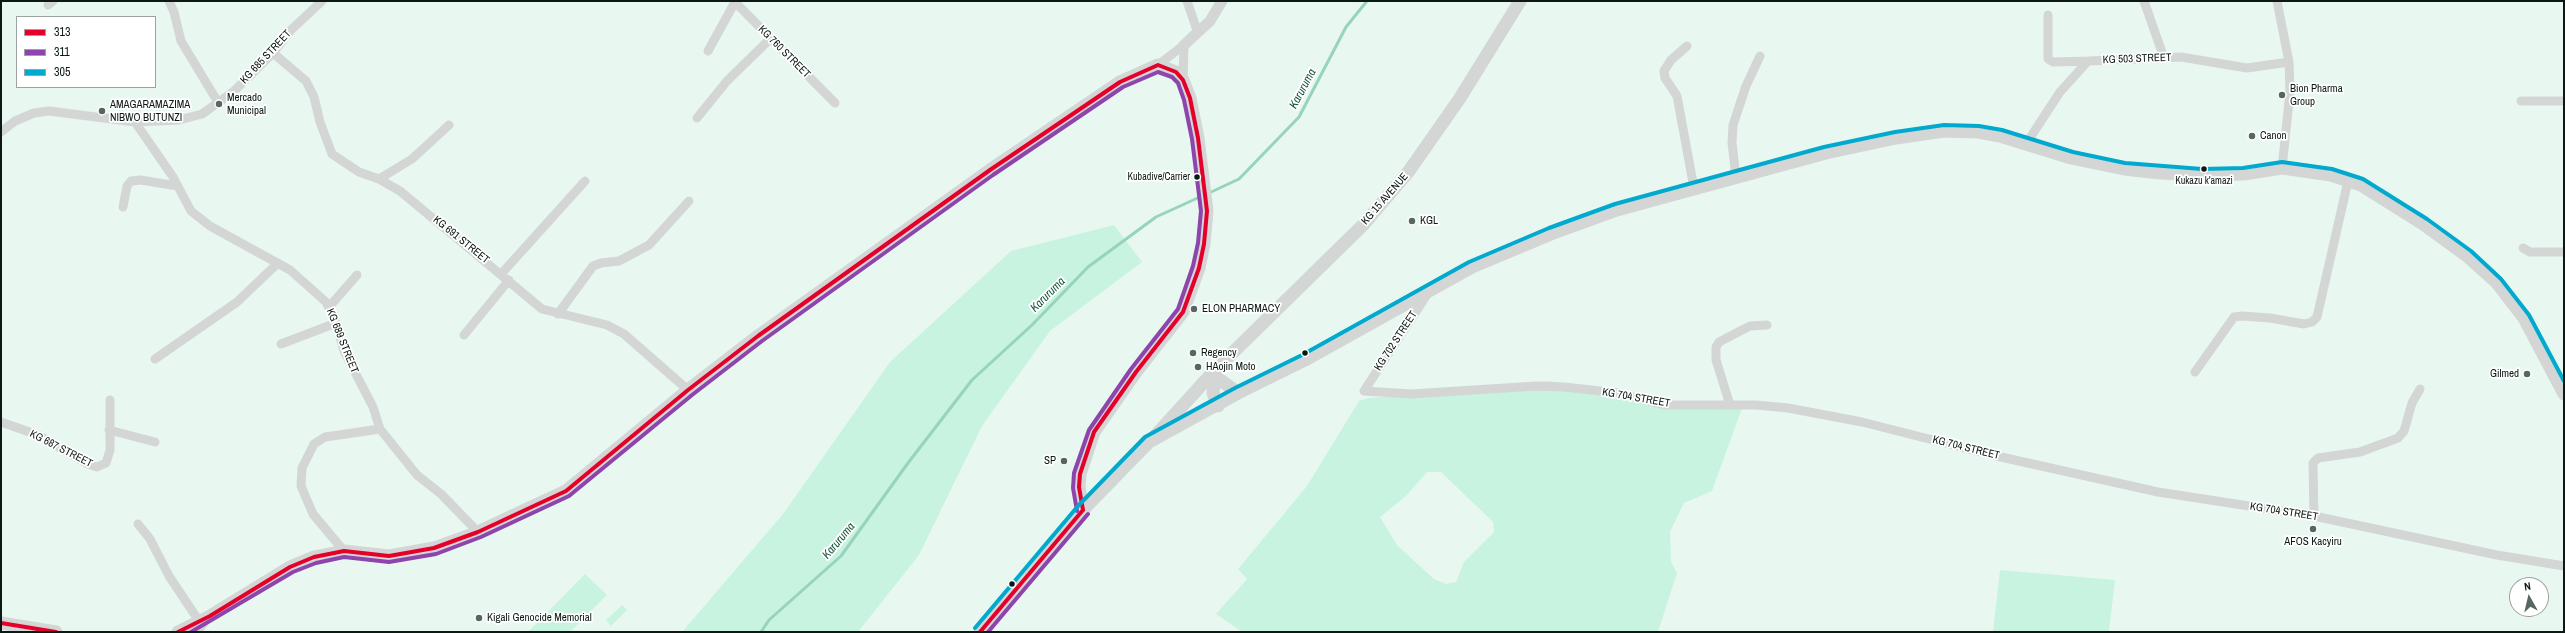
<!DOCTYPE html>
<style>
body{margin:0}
#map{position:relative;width:2565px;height:633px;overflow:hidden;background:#e8f8f1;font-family:"Archivo Narrow",sans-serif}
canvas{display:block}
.frame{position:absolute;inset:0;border:2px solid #0b1813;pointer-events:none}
.legend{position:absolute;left:16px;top:16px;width:140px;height:72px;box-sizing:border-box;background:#fff;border:1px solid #9da3a1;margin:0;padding:5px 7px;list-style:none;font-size:12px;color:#0b1813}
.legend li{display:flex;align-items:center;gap:8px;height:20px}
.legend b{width:20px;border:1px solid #9da3a1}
.north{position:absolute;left:2509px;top:577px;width:40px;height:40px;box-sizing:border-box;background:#fff;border:1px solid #9da3a1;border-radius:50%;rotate:352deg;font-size:11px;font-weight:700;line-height:16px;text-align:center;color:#0b1813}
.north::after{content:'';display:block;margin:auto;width:14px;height:18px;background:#586661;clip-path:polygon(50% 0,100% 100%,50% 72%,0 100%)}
</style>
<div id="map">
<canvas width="2565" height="633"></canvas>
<div class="frame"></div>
<ul class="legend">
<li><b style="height:5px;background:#e4002b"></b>313</li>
<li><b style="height:5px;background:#8e44ad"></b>311</li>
<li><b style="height:5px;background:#00a9ce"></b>305</li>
</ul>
<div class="north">N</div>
</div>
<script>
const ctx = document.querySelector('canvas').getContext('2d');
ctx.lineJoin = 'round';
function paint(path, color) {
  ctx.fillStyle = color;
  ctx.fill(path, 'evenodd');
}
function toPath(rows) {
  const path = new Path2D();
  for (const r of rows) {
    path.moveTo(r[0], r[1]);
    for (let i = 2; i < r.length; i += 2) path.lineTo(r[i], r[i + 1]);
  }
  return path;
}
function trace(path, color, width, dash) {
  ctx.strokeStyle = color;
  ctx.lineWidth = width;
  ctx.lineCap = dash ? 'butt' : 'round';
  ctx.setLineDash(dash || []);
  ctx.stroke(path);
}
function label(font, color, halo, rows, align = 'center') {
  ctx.font = font + ' "Archivo Narrow",sans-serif';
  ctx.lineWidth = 3.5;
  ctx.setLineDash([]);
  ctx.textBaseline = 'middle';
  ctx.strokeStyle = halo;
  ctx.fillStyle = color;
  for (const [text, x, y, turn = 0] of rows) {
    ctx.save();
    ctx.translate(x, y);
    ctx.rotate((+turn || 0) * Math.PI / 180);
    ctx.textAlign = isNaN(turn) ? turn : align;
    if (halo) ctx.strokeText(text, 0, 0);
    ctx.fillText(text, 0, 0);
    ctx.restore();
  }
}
const green = toPath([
 [1114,225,1142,262,1050,331,982,426,919,555,858,632,682,632,783,514,890,362,1011,251],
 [1548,381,1594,387,1669,408,1742,408,1712,491,1684,503,1670,532,1671,562,1677,573,1658,632,1242,632,1216,614,1247,579,1238,569,1307,486,1359,401,1368,398,1452,392],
 [1427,472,1441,472,1493,522,1494,532,1464,562,1456,582,1446,584,1434,579,1397,545,1380,517,1406,496],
 [2000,570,2115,580,2109,632,1993,632],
 [585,574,607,595,570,632,528,632],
 [622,605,627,610,611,626,606,620]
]);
const stream = toPath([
 [1209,193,1239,179,1299,117,1346,27,1367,1],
 [761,632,769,620,841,556,908,463,972,380,1032,325,1088,267,1156,217,1202,196]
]);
const minor = toPath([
 [169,1,174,12,181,41,219,104],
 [734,1,835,103],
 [1187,1,1198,33],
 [2144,1,2164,58],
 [2277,1,2289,62,2290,92,2282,168],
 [48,5,53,1],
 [2048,15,2048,59,2053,62,2088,61],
 [1687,46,1671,60,1664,71,1665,78,1677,96,1694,188],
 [708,51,735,2],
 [273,53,306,81,314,97,320,122,332,154,359,172,379,179,400,191,542,309,607,325,624,334,688,390],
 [1158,65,1184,45],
 [1183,80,1184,45],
 [2521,101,2564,101],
 [697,118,727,81,770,39],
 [135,122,173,177,191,211,210,226,290,270,326,302,336,323,344,351,373,407,380,429,417,475,441,494,478,532],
 [1,132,15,121,34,113,49,111,135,122,179,120,202,114,233,92,273,53,291,30,322,1],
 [2026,144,2060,92,2088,61,2181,57,2247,68,2289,62],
 [1736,177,1732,143,1733,125,1746,86,1760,56],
 [379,179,412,159,449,125],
 [123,207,127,186,131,181,141,180,177,186],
 [2523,248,2530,252,2564,252],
 [502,273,585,181],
 [1428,293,1364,391,1411,394,1536,386,1564,387,1619,393,1664,405,1756,405,1788,408,1862,422,1992,455,2158,492,2314,516,2497,555,2564,566],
 [329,307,357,275],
 [558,314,593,266,601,263,619,261,649,245,689,201],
 [464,335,509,280],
 [281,344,336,323],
 [155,359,237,302,278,263],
 [2195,372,2234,317,2242,316,2270,318,2304,324,2312,322,2317,317,2348,181],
 [1730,405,1716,360,1716,347,1719,342,1750,326,1767,325],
 [1,422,38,435,88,464,97,467,106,463,110,450,110,400],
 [109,430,155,442],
 [2314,516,2313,463,2318,458,2360,452,2398,438,2404,431,2412,403,2420,389],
 [138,524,150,539,169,576,199,621],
 [344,551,313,514,301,486,302,468,314,444,325,437,380,429],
 [197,632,207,619]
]);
const tertiary = toPath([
 [1184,45,1210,21,1222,1]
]);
const secondary = toPath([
 [1216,369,1213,393,1218,406],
 [1215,376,1238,393],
 [1155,436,1216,369,1364,224,1409,171,1460,98,1520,1],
 [1,623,56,632],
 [178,632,210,616,290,567,314,557,344,551,389,556,434,548,478,532,566,491,688,390,758,336,990,170,1120,82,1158,65,1176,72,1183,80,1190,98,1198,138,1207,211,1204,244,1199,268,1183,312,1136,372,1094,432,1080,474,1079,487,1083,510],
 [980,632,1083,510,1149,442,1238,393,1305,360,1472,267,1551,234,1617,210,1826,153,1896,138,1944,131,1978,132,2000,136,2071,158,2124,169,2160,173,2202,175,2244,174,2282,168,2331,175,2361,185,2423,224,2467,256,2497,283,2524,318,2564,394]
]);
const bus1 = toPath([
 [1,623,56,632],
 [178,632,210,616,290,567,314,557,344,551,389,556,434,548,478,532,566,491,688,390,758,336,990,170,1120,82,1158,65,1176,72,1183,80,1190,98,1198,138,1207,211,1204,244,1199,268,1183,312,1136,372,1094,432,1080,474,1079,487,1083,510],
 [980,632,1083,510]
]);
const bus2 = toPath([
 [191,632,293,572,316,563,344,557,389,562,436,554,481,537,569,496,692,395,762,341,993,175,1123,87,1158,72,1172,77,1178,83,1184,100,1192,139,1201,211,1198,243,1193,266,1178,309,1131,369,1089,430,1074,473,1073,488,1077,511],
 [988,632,1088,514]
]);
const bus3 = toPath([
 [975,628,1078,506,1145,437,1235,388,1302,355,1469,262,1549,228,1615,204,1824,147,1895,132,1944,125,1979,126,2002,130,2073,152,2125,163,2202,169,2243,168,2282,162,2332,169,2363,179,2427,219,2471,251,2501,279,2529,315,2564,381]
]);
const markers = [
 [2282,95,4,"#586661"],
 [219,104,4,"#586661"],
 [102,111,4,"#586661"],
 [2252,136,4,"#586661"],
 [2204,169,3.5,"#0b1813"],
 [1197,177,3.5,"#0b1813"],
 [1412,221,4,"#586661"],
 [1194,309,4,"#586661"],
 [1193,353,4,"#586661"],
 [1305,353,3.5,"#0b1813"],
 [1198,367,4,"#586661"],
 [2527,374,4,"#586661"],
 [1064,461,4,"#586661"],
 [2313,529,4,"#586661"],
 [1012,584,3.5,"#0b1813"],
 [479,618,4,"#586661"]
];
const busNames = [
 ["Kubadive/Carrier",1190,177],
 ["Kukazu k'amazi",2204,181,"center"]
];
const streetNames = [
 ["KG 760 STREET",784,52,45],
 ["KG 685 STREET",266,57,-47],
 ["KG 503 STREET",2137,59,-2],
 ["KG 15 AVENUE",1385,199,-49],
 ["KG 691 STREET",461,240,39],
 ["KG 689 STREET",342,341,68],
 ["KG 702 STREET",1396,341,-57],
 ["KG 704 STREET",1636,398,10],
 ["KG 704 STREET",1966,448,14],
 ["KG 687 STREET",61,449,27],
 ["KG 704 STREET",2284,512,9]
];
const poiNames = [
 ["Bion Pharma",2290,89],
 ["Group",2290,102],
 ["Mercado",227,98],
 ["Municipal",227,111],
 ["AMAGARAMAZIMA",110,105],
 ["NIBWO BUTUNZI",110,118],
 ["Canon",2260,136],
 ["KGL",1420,221],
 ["ELON PHARMACY",1202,309],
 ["Regency",1201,353],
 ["HAojin Moto",1206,367],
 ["Gilmed",2519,374,"right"],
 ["SP",1056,461,"right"],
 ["AFOS Kacyiru",2313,542,"center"],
 ["Kigali Genocide Memorial",487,618]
];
const waterNames = [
 ["Karuruma",1303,89,-62],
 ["Karuruma",1048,295,-45],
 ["Karuruma",839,541,-50]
];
paint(green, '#c8f3e1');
trace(stream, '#98d3bc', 3);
trace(minor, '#d3d6d5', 9);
trace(tertiary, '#d3d6d5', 11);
trace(secondary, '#d3d6d5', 13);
trace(bus1, '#e4002b', 4);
trace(bus2, '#8e44ad', 4);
trace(bus3, '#00a9ce', 4);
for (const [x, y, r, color] of markers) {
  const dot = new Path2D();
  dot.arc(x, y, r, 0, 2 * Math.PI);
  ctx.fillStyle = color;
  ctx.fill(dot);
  trace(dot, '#fff', 1.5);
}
label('10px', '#0b1813', '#fff', busNames, 'right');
label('11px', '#0b1813', '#fff', streetNames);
label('11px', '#0b1813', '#fff', poiNames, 'left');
label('italic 12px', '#195642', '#fff', waterNames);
</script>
